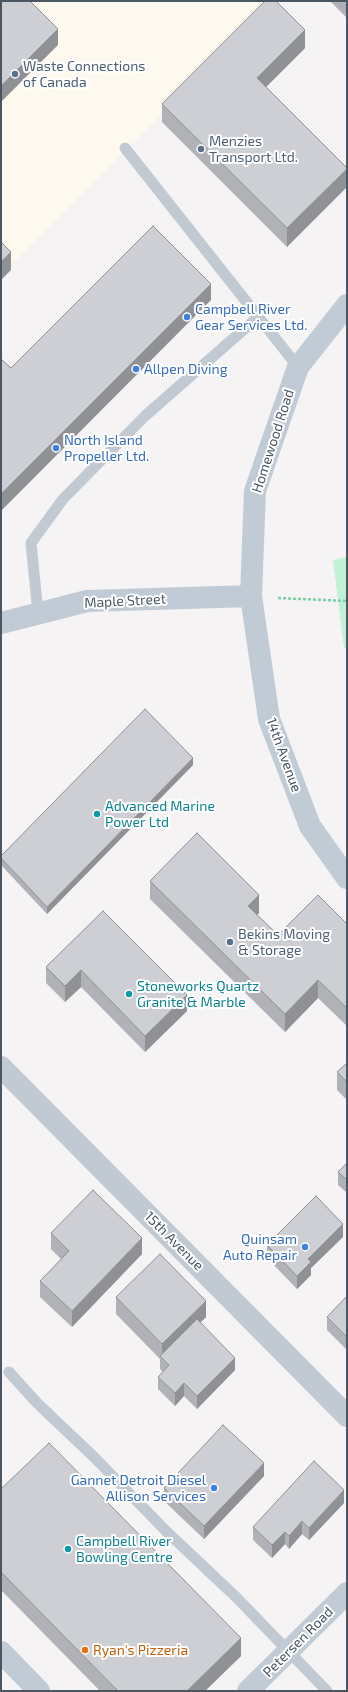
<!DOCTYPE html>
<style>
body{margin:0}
#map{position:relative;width:348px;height:1692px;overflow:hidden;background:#f5f3f3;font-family:"Exo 2",sans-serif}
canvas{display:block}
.frame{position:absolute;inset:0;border:2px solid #4a5661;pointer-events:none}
</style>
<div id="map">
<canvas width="348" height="1692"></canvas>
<div class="frame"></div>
</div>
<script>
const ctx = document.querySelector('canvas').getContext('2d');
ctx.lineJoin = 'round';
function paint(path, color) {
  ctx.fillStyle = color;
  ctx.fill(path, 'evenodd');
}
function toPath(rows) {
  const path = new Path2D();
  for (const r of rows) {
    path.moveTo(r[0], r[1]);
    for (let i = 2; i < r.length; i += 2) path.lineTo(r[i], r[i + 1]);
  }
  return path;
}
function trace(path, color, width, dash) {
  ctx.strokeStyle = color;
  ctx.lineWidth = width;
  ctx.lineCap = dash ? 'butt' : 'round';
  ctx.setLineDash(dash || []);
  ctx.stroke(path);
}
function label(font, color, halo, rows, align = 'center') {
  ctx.font = font + ' "Exo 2",sans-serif';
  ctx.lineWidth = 4;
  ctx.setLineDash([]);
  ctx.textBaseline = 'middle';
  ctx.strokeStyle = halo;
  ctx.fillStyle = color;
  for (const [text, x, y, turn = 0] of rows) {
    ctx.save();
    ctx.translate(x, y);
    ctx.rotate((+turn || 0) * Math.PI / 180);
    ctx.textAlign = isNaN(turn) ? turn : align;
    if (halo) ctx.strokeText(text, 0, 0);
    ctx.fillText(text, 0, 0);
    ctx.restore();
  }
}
const commercial = toPath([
 [1,1,275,1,1,275]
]);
const green = toPath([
 [347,557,347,648,344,648,333,560]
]);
const path = toPath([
 [278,598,347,601]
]);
const lane = toPath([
 [125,148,298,367],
 [38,613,31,543,63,499,145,416,258,317],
 [9,1372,37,1403,94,1457,166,1531,236,1597,327,1691]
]);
const street = toPath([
 [1,1067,347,1416]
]);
const secondary = toPath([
 [347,305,298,367,255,491,251,596,269,719,310,826,347,878],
 [1,623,87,601,251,596],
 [1,1652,39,1691],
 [248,1691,347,1593]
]);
const wall = toPath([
 [330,1,347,1,347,18],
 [305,48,266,87,347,168,287,247,162,122,162,104],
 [193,765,47,914,1,865,1,856],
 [150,881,259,913,257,915,278,935,347,924,347,1026,318,998,285,1032,150,899],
 [103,911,187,1011,145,1052,81,987,65,1002,46,983,46,967],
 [347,1063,347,1100,337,1090,337,1072],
 [347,1163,347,1193,338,1185,338,1172],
 [51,1233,142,1254,72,1327,40,1297,40,1281,61,1259,51,1249],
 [343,1237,311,1268,311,1275,297,1289,267,1258,267,1245],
 [347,1296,347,1350,327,1330,327,1317],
 [116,1297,206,1317,200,1323,235,1370,197,1409,184,1396,175,1406,158,1389,158,1377,163,1372,160,1369,160,1359,116,1314],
 [264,1476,204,1539,164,1501,164,1488],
 [1,1489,241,1656,205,1691,100,1691,1,1590],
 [344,1503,309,1540,302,1534,289,1549,285,1544,272,1558,253,1540,253,1527]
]);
const shadedWall = toPath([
 [58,29,58,45,1,102,1,86],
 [305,30,305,48,257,96,257,78],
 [347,169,347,187,287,247,287,228],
 [11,252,11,270,1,280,1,262],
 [211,284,211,300,1,511,1,494],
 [193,758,193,765,47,914,47,907],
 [259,895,259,913,248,924,248,906],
 [81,970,81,987,65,1002,65,986],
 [318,980,318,998,285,1032,285,1014],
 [187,995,187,1011,145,1052,145,1036],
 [343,1224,343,1237,311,1268,311,1275,297,1289,297,1276,308,1259],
 [142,1238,142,1254,72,1327,72,1311],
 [206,1301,206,1317,163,1359,162,1358,162,1344],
 [235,1358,235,1370,197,1409,197,1396],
 [184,1383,184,1396,175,1406,175,1393],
 [264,1463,264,1476,204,1539,204,1526],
 [344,1490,344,1503,309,1540,309,1528],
 [302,1521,302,1534,289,1549,289,1536],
 [285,1532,285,1544,272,1558,272,1545],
 [241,1638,241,1656,205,1691,187,1691]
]);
const building = toPath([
 [2,1,30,1,58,29,1,86,1,2,2,1],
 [265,1,276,1,305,30,257,78,347,168,347,169,287,228,162,104,265,1],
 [153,226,211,284,1,494,1,359,11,368,153,226],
 [1,242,11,252,1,262,1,242],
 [145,709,193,758,47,907,1,858,1,856,145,709],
 [197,833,259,895,248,906,278,935,318,895,347,924,347,1008,318,980,285,1014,150,881,197,833],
 [103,911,187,995,145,1036,81,970,65,986,46,967,103,911],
 [347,1063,347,1082,337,1072,347,1063],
 [347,1163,347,1180,338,1172,347,1163],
 [93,1190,142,1238,72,1311,40,1281,69,1251,51,1233,93,1190],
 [316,1196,343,1224,308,1259,311,1262,297,1276,267,1245,316,1196],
 [160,1254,206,1301,162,1344,116,1297,160,1254],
 [347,1296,347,1337,327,1317,347,1296],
 [197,1319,235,1358,197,1396,184,1383,175,1393,158,1377,169,1365,160,1356,197,1319],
 [223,1425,264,1463,204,1526,164,1488,223,1425],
 [49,1443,241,1638,187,1691,118,1691,1,1572,1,1489,49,1443],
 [314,1461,344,1490,309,1528,302,1521,289,1536,285,1532,272,1545,253,1527,314,1461]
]);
const markers = [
 [15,74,4,"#5c6f8a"],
 [201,149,4,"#5c6f8a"],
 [187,317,4,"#3f7fe0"],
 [136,369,4,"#3f7fe0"],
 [56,448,4,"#3f7fe0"],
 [97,814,4,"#0f9aa8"],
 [230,942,4,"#5c6f8a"],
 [129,994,4,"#0f9aa8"],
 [305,1247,4,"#3f7fe0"],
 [214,1488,4,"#3f7fe0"],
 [68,1549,4,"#0f9aa8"],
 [85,1650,4,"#e8710a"]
];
const serviceNames = [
 ["Waste Connections",23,66],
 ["of Canada",23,82],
 ["Menzies",209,141],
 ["Transport Ltd.",209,157],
 ["Bekins Moving",238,934],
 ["& Storage",238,950]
];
const shopNames = [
 ["Campbell River",195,309],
 ["Gear Services Ltd.",195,325],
 ["Allpen Diving",144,369],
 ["North Island",64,440],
 ["Propeller Ltd.",64,456],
 ["Quinsam",297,1239,"right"],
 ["Auto Repair",297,1255,"right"],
 ["Gannet Detroit Diesel",206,1480,"right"],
 ["Allison Services",206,1496,"right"]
];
const streetNames = [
 ["Homewood Road",273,441,-72],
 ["Maple Street",125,601,-3],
 ["14th Avenue",284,755,70],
 ["15th Avenue",174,1241,45],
 ["Petersen Road",298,1642,-45]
];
const cultureNames = [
 ["Advanced Marine",105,806],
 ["Power Ltd",105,822],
 ["Stoneworks Quartz",137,986],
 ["Granite & Marble",137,1002],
 ["Campbell River",76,1541],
 ["Bowling Centre",76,1557]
];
const foodNames = [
 ["Ryan's Pizzeria",93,1650]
];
paint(commercial, '#fdf9ef');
paint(green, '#c3f1d5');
trace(path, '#7ad0a6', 2.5, [3, 2]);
trace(lane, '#c1cad2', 11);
trace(street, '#c1cad2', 22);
trace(secondary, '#c1cbd6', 22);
paint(wall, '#b0b2b7');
paint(shadedWall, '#909195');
paint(building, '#cdcfd5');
trace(building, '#909195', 1);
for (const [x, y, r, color] of markers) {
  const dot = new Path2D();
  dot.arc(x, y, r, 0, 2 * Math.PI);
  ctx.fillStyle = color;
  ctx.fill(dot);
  trace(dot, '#fff', 1.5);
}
label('14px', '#4e5e75', '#fff', serviceNames, 'left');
label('14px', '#366cbe', '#fff', shopNames, 'left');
label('14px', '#4a5661', '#fff', streetNames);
label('14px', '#0d838f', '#fff', cultureNames, 'left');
label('14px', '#c56008', '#fff', foodNames, 'left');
</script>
